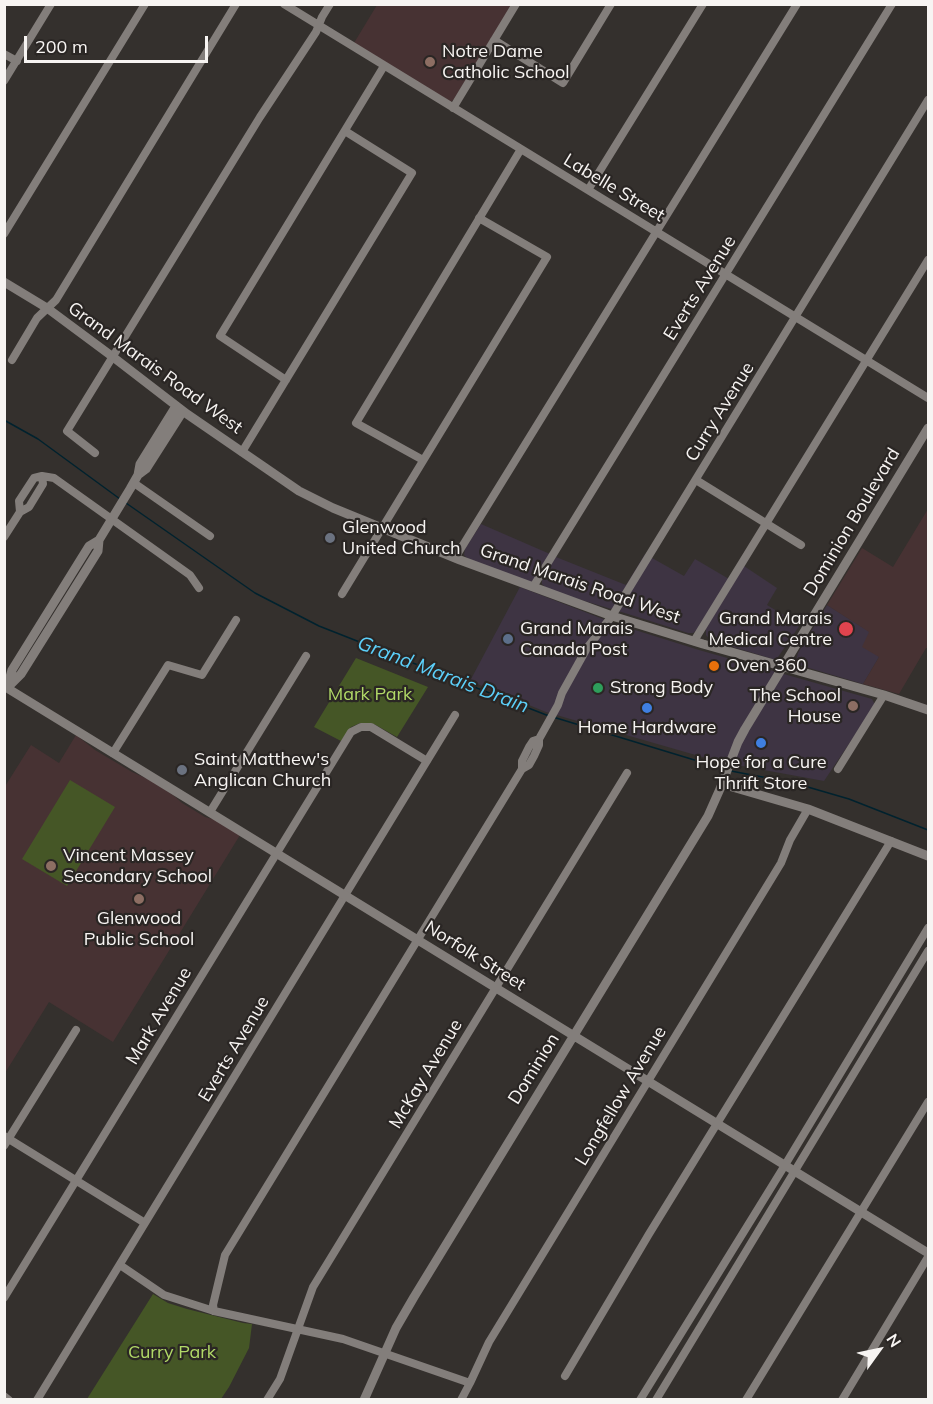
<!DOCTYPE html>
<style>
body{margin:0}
#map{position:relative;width:933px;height:1404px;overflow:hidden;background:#34302d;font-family:Mulish,sans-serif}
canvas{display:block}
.frame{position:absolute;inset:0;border:6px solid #f7f4f2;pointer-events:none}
.north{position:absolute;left:849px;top:1320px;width:60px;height:60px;-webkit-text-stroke:4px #2a2624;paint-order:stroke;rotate:57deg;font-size:16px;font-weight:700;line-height:24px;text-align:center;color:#f7f4f2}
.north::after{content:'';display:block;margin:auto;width:21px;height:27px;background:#f7f4f2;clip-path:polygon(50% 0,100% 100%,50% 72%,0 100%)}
.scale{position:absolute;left:24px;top:36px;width:184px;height:27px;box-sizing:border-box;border:3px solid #f7f4f2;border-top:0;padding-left:8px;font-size:18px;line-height:21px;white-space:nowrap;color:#f7f4f2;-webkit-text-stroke:4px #2a2624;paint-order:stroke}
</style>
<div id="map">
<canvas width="933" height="1404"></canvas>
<div class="frame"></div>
<div class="north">N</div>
<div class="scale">200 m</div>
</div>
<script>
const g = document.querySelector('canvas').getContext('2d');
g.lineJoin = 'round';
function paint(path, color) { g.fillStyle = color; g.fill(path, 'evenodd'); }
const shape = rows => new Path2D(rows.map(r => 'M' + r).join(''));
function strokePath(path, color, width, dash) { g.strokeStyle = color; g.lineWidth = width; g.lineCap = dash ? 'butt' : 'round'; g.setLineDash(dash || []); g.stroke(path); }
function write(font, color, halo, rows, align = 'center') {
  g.font = font + ' Mulish,sans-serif'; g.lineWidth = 4.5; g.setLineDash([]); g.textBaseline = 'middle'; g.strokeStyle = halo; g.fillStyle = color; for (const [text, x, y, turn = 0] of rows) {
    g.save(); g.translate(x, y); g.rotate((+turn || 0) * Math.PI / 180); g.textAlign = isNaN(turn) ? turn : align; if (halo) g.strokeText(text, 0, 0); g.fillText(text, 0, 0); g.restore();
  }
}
paint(shape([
 [481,524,550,554,533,584,468,559,464,555,465,549],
 [645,554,684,576,695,559,729,579,699,628,693,633,688,633,628,614,548,590,542,584,542,578,556,557,626,585],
 [744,566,777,588,767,605,800,625,776,660,710,640,706,635,706,628],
 [520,587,616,624,699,650,872,699,875,705,824,781,720,762,546,712,470,681],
 [827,605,870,632,879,657,863,684,799,665,796,661,798,653]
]), '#3e3443');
paint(shape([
 [377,5,512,5,454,99,451,102,447,101,354,43],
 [928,509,928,648,926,648,899,694,863,684,879,657,862,647,869,632,827,605,862,548,893,567],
 [76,735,95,750,132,772,150,780,173,795,182,803,205,817,216,820,240,835,113,1042,49,1002,5,1073,4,788,31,745,59,763]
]), '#473233');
paint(shape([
 [356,658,428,687,397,737,374,724,360,723,351,727,341,741,314,727],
 [70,780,115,807,67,886,22,859],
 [153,1294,168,1303,187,1309,243,1323,252,1324,249,1348,229,1387,221,1399,87,1399]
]), '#455626');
strokePath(shape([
 [4,420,38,439,120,499],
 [126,503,255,593,319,626,451,678,549,716],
 [553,717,724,769],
 [731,771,794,783,849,799,928,830]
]), '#00222e', 1.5);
strokePath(shape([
 [284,4,928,398],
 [494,40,563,83,611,4],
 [4,54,17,61],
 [4,81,51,4],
 [453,108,516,4],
 [588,190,703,4],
 [4,234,145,4],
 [12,360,37,318,56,300,236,4],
 [286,380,220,336,384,66],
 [242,452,412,173,345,131],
 [95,453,67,431,260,117,316,32,322,17,330,4],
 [423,460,356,423,521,149],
 [696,480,801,545],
 [134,483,210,536],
 [20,512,19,501,34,478,42,476,54,478,190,575,199,588],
 [4,537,20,512,29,507,43,484,42,476],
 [455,558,797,4],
 [533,587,892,4],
 [342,594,547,257,479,218],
 [694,641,928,260],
 [113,753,168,665,202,675,236,620],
 [522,769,522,761,529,747,533,741,539,739],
 [838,769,884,695],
 [210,812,306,656],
 [4,1136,145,1223],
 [4,1146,76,1030],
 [120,1265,164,1295,214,1311,343,1339,470,1383],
 [4,1298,351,732,361,727,371,727,427,761],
 [214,1311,213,1305,225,1255,522,769,529,765,534,756,539,745,539,739,558,705,562,693,587,648,612,616,928,100],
 [565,1376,649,1234,891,841],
 [4,1396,9,1400],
 [37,1400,455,715],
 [267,1400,280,1379,313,1287,627,773],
 [461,1400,470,1383,489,1342,781,863,790,840,808,809],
 [640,1400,785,1165,928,928],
 [656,1400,928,951],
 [746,1400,928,1102],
 [842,1400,928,1257]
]), '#837e7b', 8);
strokePath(shape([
 [4,282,47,308,113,357,187,414,299,491,333,508,460,560,612,616,703,644,884,695,928,710],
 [138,475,140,464,176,406],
 [7,688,928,1253],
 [7,688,21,674,98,551,99,540,130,489,138,475,146,469,183,411],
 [7,688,12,670,89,546,99,540],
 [722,784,808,809,928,856],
 [364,1400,396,1328,414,1297,708,816,720,789,738,742,745,729,928,428]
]), '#837e7b', 9);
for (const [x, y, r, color] of [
 [430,62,6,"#8d6e63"],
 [330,538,6,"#6b7280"],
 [846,629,8,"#e0444e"],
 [508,639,6,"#5c6f8a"],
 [714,666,6,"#e8710a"],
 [598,688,6,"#2e9e5b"],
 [853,706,6,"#8d6e63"],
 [647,708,6,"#3f7fe0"],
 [761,743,6,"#3f7fe0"],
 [182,770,6,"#6b7280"],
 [51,866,6,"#8d6e63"],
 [139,899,6,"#8d6e63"]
]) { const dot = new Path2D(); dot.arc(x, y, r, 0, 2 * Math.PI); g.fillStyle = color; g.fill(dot); strokePath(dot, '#2a2624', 2); }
write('18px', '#f7f4f2', '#2a2624', [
 ["Notre Dame",442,52],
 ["Catholic School",442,73],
 ["Glenwood",342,528],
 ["United Church",342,549],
 ["Grand Marais",832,619,"right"],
 ["Medical Centre",832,640,"right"],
 ["Grand Marais",520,629],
 ["Canada Post",520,650],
 ["Oven 360",726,666],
 ["Strong Body",610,688],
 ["The School",841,696,"right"],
 ["House",841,717,"right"],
 ["Home Hardware",647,728,"center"],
 ["Saint Matthew's",194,760],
 ["Anglican Church",194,781],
 ["Hope for a Cure",761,763,"center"],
 ["Thrift Store",761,784,"center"],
 ["Vincent Massey",63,856],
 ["Secondary School",63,877],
 ["Glenwood",139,919,"center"],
 ["Public School",139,940,"center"]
], 'left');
write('18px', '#f7f4f2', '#2a2624', [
 ["Labelle Street",614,188,31],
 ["Everts Avenue",700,288,-58],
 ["Grand Marais Road West",155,368,36],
 ["Curry Avenue",720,412,-58],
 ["Dominion Boulevard",852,522,-59],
 ["Grand Marais Road West",580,584,19],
 ["Norfolk Street",475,956,32],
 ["Mark Avenue",159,1016,-59],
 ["Everts Avenue",234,1049,-59],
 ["Dominion",534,1069,-58],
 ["McKay Avenue",426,1074,-59],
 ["Longfellow Avenue",621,1096,-59]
]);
write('18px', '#b1d967', '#2a2624', [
 ["Mark Park",370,695],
 ["Curry Park",172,1353]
]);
write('italic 20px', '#5cd0fa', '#2a2624', [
 ["Grand Marais Drain",443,675,21]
]);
</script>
